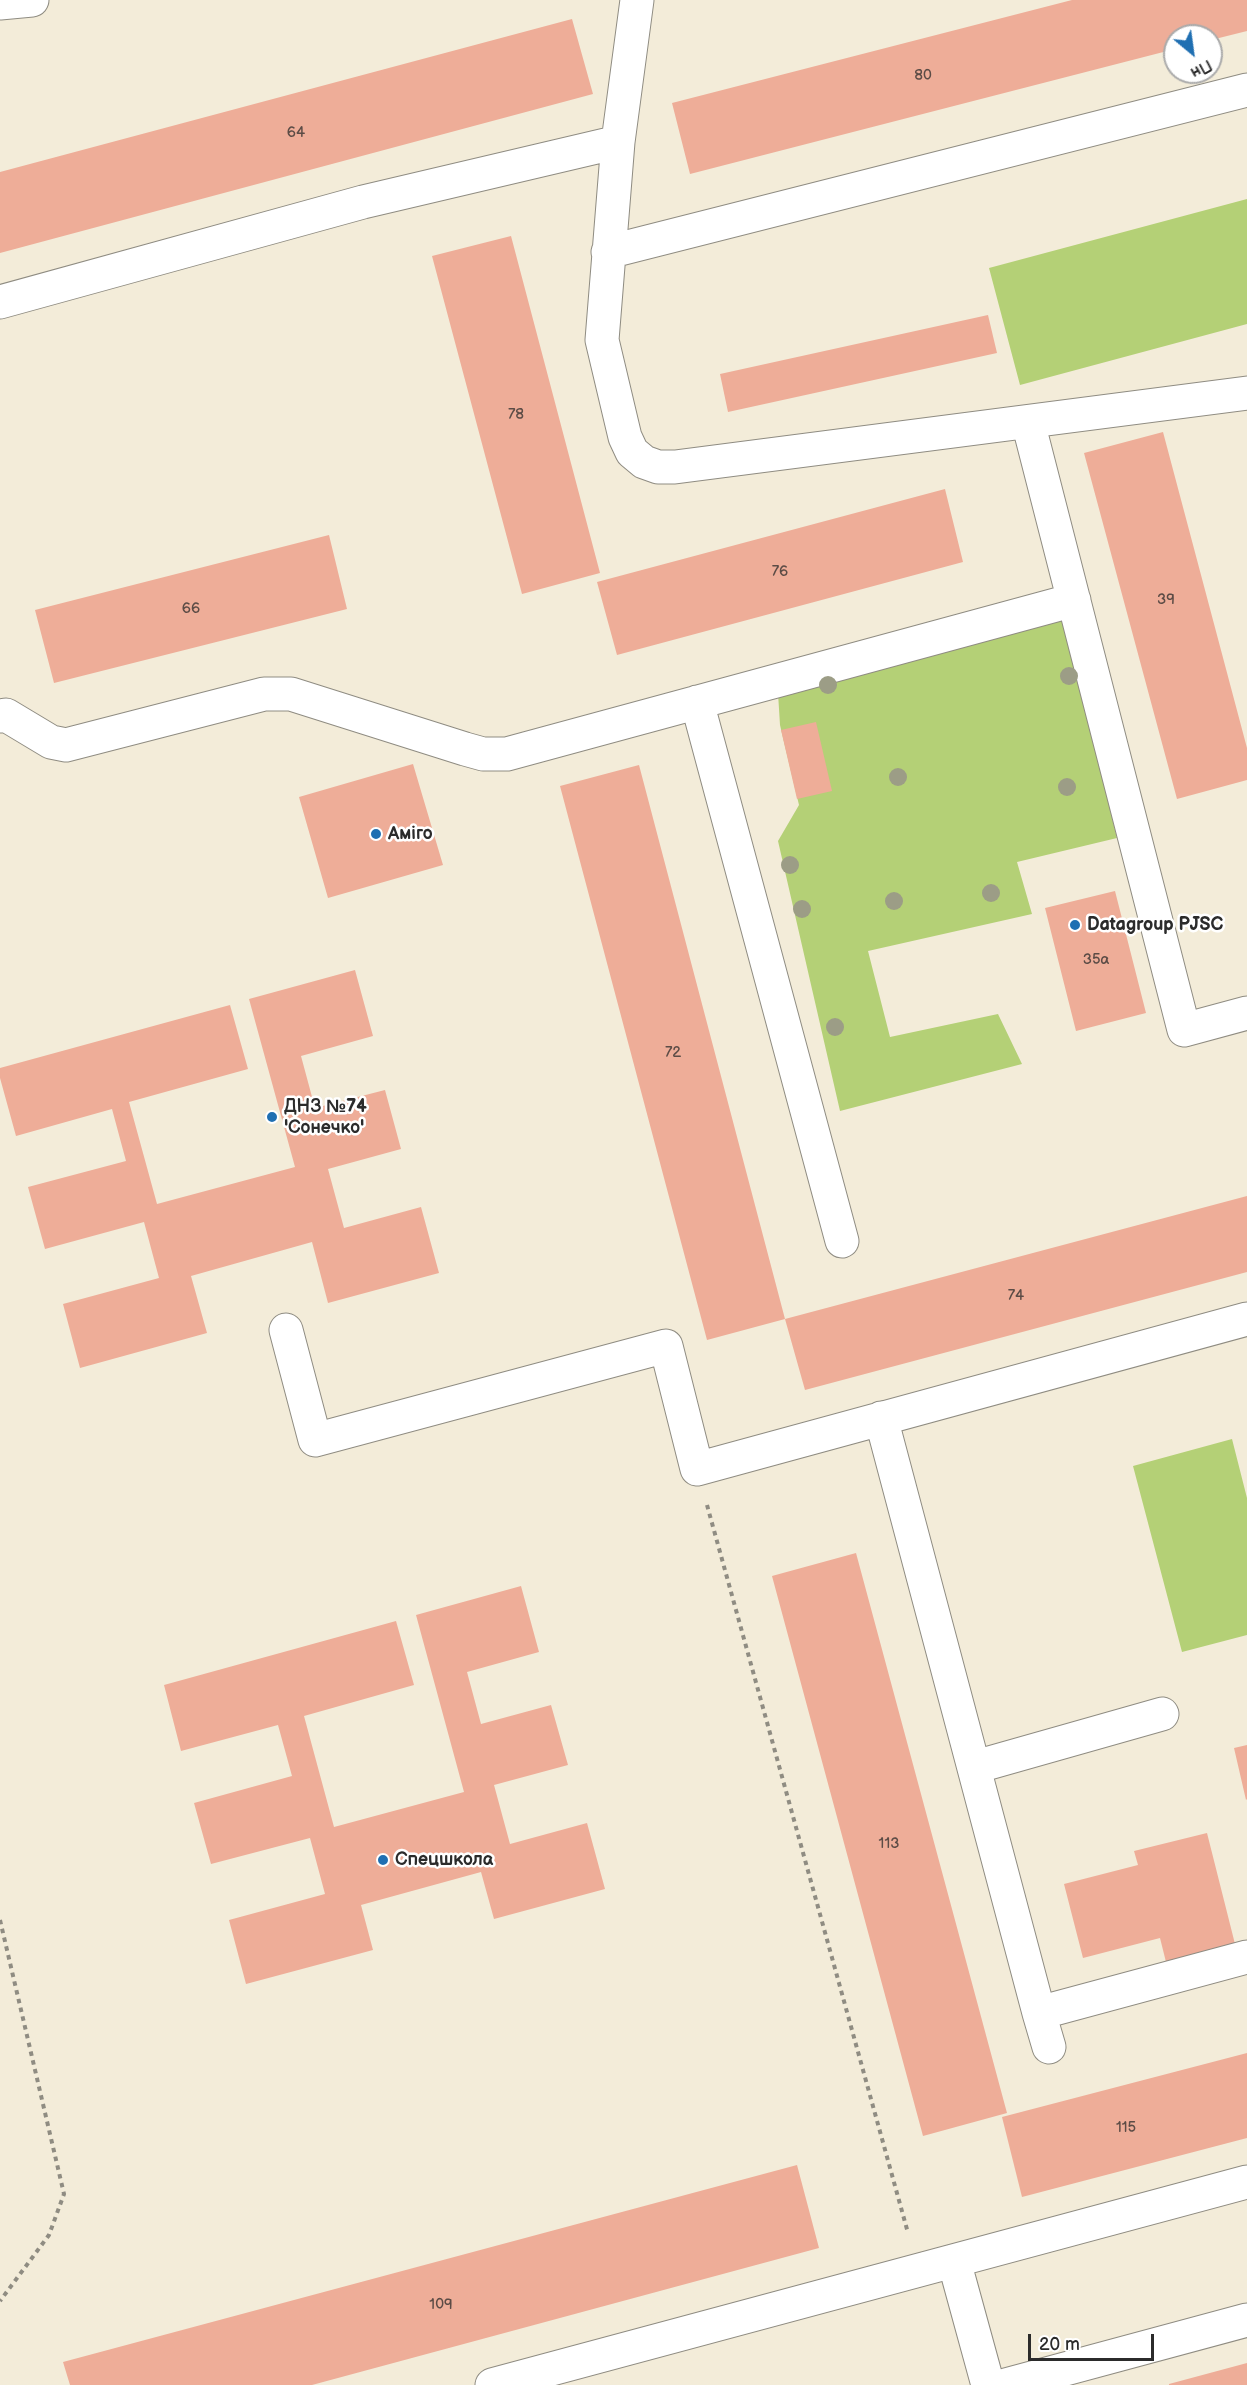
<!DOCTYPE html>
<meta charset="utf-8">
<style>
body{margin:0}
#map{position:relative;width:1247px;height:2385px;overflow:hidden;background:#f3ecd9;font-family:"Balsamiq Sans",sans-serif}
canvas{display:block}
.north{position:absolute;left:1163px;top:24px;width:60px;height:60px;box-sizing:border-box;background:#fff;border:2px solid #aaa;border-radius:50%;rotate:151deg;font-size:16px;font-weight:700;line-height:24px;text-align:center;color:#2b2b2b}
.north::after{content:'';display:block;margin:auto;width:21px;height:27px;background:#1f6fb2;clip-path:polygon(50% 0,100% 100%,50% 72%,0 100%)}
.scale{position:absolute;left:1028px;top:2334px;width:126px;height:27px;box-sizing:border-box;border:3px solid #2b2b2b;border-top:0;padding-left:8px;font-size:18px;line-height:21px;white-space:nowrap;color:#2b2b2b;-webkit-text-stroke:4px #fff;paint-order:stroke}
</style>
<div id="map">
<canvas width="1247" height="2385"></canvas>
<div class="north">Пн</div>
<div class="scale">20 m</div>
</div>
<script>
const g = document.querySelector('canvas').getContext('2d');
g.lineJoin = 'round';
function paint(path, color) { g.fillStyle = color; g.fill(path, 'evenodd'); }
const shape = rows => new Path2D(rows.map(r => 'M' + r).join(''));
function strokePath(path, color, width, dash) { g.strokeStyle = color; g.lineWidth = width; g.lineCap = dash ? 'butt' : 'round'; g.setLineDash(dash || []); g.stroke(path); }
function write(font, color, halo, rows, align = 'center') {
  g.font = font + ' "Balsamiq Sans",sans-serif'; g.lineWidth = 5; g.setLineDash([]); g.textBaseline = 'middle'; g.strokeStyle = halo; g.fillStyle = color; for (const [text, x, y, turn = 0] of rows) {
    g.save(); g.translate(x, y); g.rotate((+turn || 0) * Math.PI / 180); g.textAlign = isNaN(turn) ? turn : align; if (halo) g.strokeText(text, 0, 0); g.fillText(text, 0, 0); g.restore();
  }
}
paint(shape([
 [1247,199,1247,324,1020,385,989,268],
 [1064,620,1117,838,1017,862,1032,914,868,951,890,1037,998,1014,1022,1064,840,1111,778,841,799,805,780,725,778,693],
 [1232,1439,1247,1498,1247,1635,1182,1652,1133,1466]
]), '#b4d076');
paint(shape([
 [1072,0,1247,0,1247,31,1211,40,1211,36,1175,36,1175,49,690,174,672,103],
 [572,19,593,94,0,253,0,172],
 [511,236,600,573,522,594,432,256],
 [988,315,997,353,728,412,720,374],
 [1163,432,1247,748,1247,780,1177,799,1084,453],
 [945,489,963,562,617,655,597,582],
 [329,535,347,609,54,683,35,610],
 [816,722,832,791,797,799,781,730],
 [413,764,443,865,328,898,299,797],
 [639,765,785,1319,707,1340,560,786],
 [1115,891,1146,1013,1076,1031,1045,908],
 [355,970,373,1036,301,1056,315,1108,385,1090,401,1149,328,1169,344,1228,421,1207,439,1273,328,1303,312,1242,191,1276,207,1333,80,1368,63,1304,159,1278,144,1222,45,1249,28,1187,126,1161,112,1109,16,1136,0,1078,0,1068,230,1005,248,1069,129,1102,157,1204,295,1167,249,999],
 [1247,1196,1247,1272,805,1390,785,1319],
 [856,1553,1007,2113,923,2136,772,1576],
 [521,1586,539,1652,467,1672,481,1724,551,1705,568,1765,494,1785,510,1844,587,1823,605,1889,494,1919,481,1872,361,1905,373,1950,246,1984,229,1920,325,1894,310,1838,211,1864,194,1803,292,1776,278,1725,181,1751,164,1685,396,1621,414,1685,304,1716,334,1827,464,1792,416,1615],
 [1247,1745,1247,1799,1246,1800,1234,1748],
 [1207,1833,1235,1944,1166,1962,1160,1938,1083,1958,1064,1884,1138,1865,1134,1851],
 [1247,2053,1247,2138,1022,2197,1002,2117],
 [797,2165,819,2248,312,2385,70,2385,63,2362],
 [1247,2363,1247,2385,1169,2385,1169,2384]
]), '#eead98');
const minor = shape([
 [0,3,32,0],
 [618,142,602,340,625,437,632,452,644,462,658,467,675,467,1247,393],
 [608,252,1247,90],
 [0,302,363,202,618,142,637,0],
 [1028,422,1184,1030,1247,1013],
 [697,702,842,1241],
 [0,716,6,715,51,742,66,745,264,694,291,694,465,749,483,754,507,754,1074,600],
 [286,1330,315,1440,666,1346,697,1469,1247,1319],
 [881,1418,1039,2013,1247,1957],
 [975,1767,1162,1714],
 [1039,2013,1049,2047],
 [954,2261,988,2385],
 [492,2385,1247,2182],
 [1006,2385,1247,2320]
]);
strokePath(minor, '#8f8c82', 35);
strokePath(shape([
 [707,1505,908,2233],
 [0,1920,64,2194,49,2235,0,2301]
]), '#8f8c82', 4, [4.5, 4.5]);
strokePath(minor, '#fff', 33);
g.fillStyle = '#9c9d86';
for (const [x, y] of [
 [1069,676],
 [828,685],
 [898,777],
 [1067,787],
 [790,865],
 [991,893],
 [894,901],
 [802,909],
 [835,1027]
]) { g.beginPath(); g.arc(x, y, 9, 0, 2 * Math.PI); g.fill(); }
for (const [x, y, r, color] of [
 [376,834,6,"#1f6fb2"],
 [1075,925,6,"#1f6fb2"],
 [272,1117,6,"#1f6fb2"],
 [383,1860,6,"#1f6fb2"]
]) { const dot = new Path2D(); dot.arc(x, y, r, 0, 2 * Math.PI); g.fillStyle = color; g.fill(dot); strokePath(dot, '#fff', 2); }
write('15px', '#5c4c46', null, [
 ["80",923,76],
 ["64",296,133],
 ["78",516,415],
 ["76",780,572],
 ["39",1166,600],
 ["66",191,609],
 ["35а",1096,960],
 ["72",673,1053],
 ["74",1016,1296],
 ["113",889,1844],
 ["115",1126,2128],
 ["109",441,2305]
]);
write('bold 18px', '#2b2b2b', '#fff', [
 ["Аміго",388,834],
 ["Datagroup PJSC",1087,925],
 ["ДНЗ №74",284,1107],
 ["'Сонечко'",284,1128],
 ["Спецшкола",395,1860]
], 'left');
</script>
